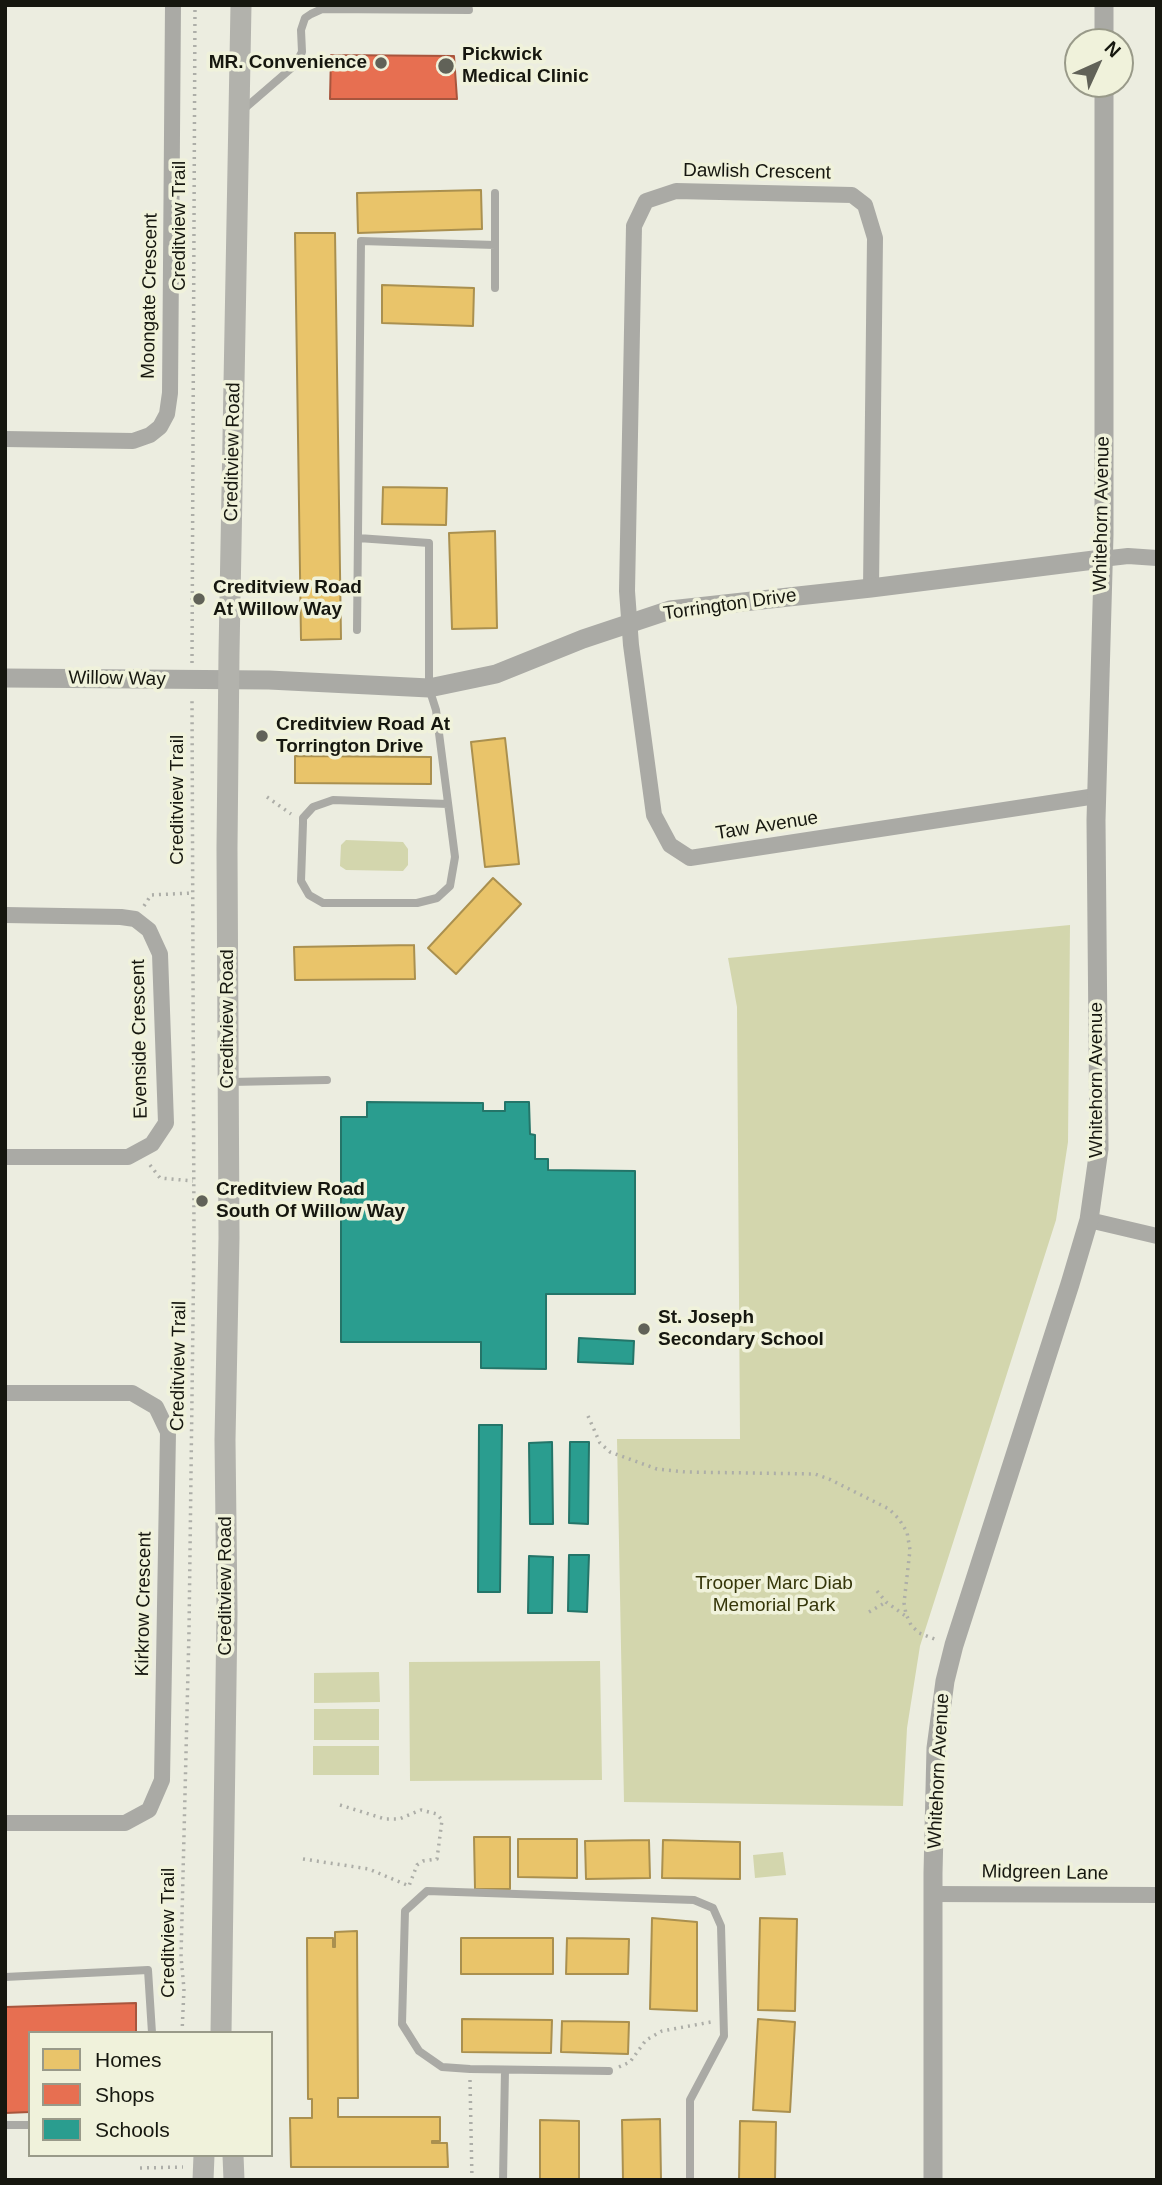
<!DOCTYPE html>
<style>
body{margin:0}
#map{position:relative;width:1162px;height:2185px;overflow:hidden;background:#ecede0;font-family:Arial,sans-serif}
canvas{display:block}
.frame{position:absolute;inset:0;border:7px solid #16170f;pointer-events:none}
.legend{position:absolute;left:28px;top:2031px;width:245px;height:126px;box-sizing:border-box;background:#f0f2db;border:2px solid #999a89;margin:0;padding:9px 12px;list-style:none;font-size:21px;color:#16170f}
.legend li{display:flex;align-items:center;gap:14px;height:35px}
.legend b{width:35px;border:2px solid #999a89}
.north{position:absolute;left:1064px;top:28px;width:70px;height:70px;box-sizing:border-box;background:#f0f2db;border:2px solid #999a89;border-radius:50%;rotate:45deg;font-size:19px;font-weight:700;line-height:28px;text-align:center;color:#16170f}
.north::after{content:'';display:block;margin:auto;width:24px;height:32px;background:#616258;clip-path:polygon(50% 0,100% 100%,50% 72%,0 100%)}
</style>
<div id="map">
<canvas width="1162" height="2185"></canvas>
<div class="frame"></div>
<ul class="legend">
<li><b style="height:19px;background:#e9c46a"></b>Homes</li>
<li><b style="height:19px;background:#e76f51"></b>Shops</li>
<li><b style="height:19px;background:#2a9d8f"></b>Schools</li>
</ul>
<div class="north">N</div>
</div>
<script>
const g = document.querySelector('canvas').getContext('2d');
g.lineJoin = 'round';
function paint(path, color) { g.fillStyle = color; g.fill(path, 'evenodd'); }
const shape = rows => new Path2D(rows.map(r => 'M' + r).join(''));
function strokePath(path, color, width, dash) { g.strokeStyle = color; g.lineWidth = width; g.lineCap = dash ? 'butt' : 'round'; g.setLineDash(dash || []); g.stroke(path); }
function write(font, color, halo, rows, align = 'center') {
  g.font = font + ' Arial,sans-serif'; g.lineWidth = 7; g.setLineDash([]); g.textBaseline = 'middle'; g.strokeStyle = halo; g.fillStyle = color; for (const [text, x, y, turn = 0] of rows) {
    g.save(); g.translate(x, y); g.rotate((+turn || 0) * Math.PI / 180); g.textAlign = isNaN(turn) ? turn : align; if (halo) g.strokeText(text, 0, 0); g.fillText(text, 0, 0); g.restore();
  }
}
paint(shape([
 [346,840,403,842,408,849,408,865,403,871,346,870,340,866,341,845],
 [1070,925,1068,1142,1056,1220,920,1646,907,1728,903,1806,624,1802,617,1439,740,1439,737,1007,728,958],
 [600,1661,602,1780,410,1781,409,1662],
 [379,1672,380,1702,314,1703,314,1673],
 [314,1709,379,1709,379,1740,314,1740],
 [313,1746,379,1746,379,1775,313,1775],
 [783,1852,786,1875,755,1878,753,1855]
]), '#d3d6ad');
const homes = shape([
 [481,190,482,229,358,233,357,193,481,190],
 [295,233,335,233,341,639,301,640,295,233],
 [382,285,474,288,473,326,382,323,382,285],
 [383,487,447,488,446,525,382,524,383,487],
 [495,531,497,628,452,629,449,533,495,531],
 [505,738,519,864,485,867,471,742,505,738],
 [295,756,431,757,431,784,295,783,295,756],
 [493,878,521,904,456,974,428,948,493,878],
 [414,945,415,979,295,980,294,947,414,945],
 [474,1837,510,1837,510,1889,475,1889,474,1837],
 [518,1839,577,1839,577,1878,518,1877,518,1839],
 [649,1840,650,1878,586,1879,585,1841,649,1840],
 [663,1840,740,1842,740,1879,662,1878,663,1840],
 [652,1918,697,1922,697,2011,650,2009,652,1918],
 [760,1918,797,1919,795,2011,758,2010,760,1918],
 [357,1931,358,2098,338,2098,338,2117,440,2117,440,2141,432,2141,432,2143,447,2143,448,2167,291,2167,290,2118,312,2118,312,2099,308,2099,307,1938,333,1938,333,1947,335,1947,335,1932,357,1931],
 [461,1938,553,1938,553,1974,461,1974,461,1938],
 [567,1938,629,1939,628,1974,566,1974,567,1938],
 [462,2019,552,2020,551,2053,462,2052,462,2019],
 [758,2019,795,2022,790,2112,753,2110,758,2019],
 [562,2021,629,2022,628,2054,561,2052,562,2021],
 [660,2119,661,2180,623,2180,622,2120,660,2119],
 [540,2120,579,2121,579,2180,540,2180,540,2120],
 [740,2121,776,2122,775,2180,739,2180,740,2121]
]);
paint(homes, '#e9c46a');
strokePath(homes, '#aa904f', 2);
const shops = shape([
 [331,55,454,56,457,99,330,99,331,55],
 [136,2003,136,2033,30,2033,30,2112,5,2113,5,2007,136,2003]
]);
paint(shops, '#e76f51');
strokePath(shops, '#a8553d', 2);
const schools = shape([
 [367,1102,483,1103,483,1111,505,1111,505,1102,529,1102,530,1134,535,1135,535,1159,548,1159,548,1170,635,1171,635,1294,546,1294,546,1369,481,1368,481,1342,341,1342,341,1117,367,1117,367,1102],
 [579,1338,634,1341,633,1364,578,1362,579,1338],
 [479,1425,502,1425,500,1592,478,1592,479,1425],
 [552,1442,553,1524,530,1524,529,1443,552,1442],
 [570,1442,589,1442,588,1524,569,1523,570,1442],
 [569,1555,589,1555,587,1612,568,1611,569,1555],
 [529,1556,553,1557,552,1613,528,1613,529,1556]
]);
paint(schools, '#2a9d8f');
strokePath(schools, '#247569', 2);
strokePath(shape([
 [192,663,195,5],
 [267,797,291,814],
 [144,906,151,895,192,893],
 [150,1165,160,1178,193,1181],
 [588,1416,600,1443,610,1452,657,1469,686,1472,815,1474,829,1479,889,1509,899,1519,907,1532,910,1550,904,1603,906,1614,911,1625,919,1633,937,1640],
 [877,1591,886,1602,907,1617],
 [869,1612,886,1602],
 [340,1805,385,1819,399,1819,421,1810,437,1814,442,1820,437,1859,423,1861,417,1865,409,1886],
 [303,1859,369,1869,409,1886],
 [182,2033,184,1989,181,1957,189,1631,194,1240,192,698],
 [619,2067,630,2062,646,2040,662,2031,711,2022],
 [470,2080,472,2180],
 [140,2168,183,2167],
 [129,2179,129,2180]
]), '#adaea8', 3.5, [2, 5]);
strokePath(shape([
 [244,109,295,65,302,52,301,30,305,18,311,14,322,9,469,10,468,5],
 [495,288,495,193],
 [358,538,429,543,429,688,436,710,455,857,450,886,437,898,417,903,323,903,309,895,301,881,303,823,303,818,313,807,333,800,448,804],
 [357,630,361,241,495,245],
 [231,1082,327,1080],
 [5,1977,148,1970,152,2033],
 [609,2071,470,2069,442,2067,419,2051,402,2024,405,1911,427,1891,694,1900,713,1908,721,1926,724,2036,690,2100,690,2180],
 [5,2125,30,2125],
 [503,2180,505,2070]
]), '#aaaaa5', 8);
strokePath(shape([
 [5,439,133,441,150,435,160,427,167,414,170,393,173,5],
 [1102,559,1128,556,1157,558],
 [871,588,875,238,865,205,852,195,676,191,646,201,634,226,627,591,631,645,654,815,670,845,690,858,1096,796],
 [5,915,121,917,135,919,149,930,160,954,166,1123,152,1144,128,1157,5,1157],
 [1089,1220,1157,1236],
 [5,1393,132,1393,156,1407,168,1432,162,1780,149,1810,125,1823,5,1823],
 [933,1894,1157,1895]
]), '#aaaaa5', 16);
strokePath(shape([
 [1104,42,1104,5],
 [5,678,269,680,429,688,496,674,583,639,670,610,871,588,1102,559],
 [933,2180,933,1873,936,1748,945,1681,954,1645,1070,1284,1089,1220,1099,1149,1096,820,1104,535,1104,84]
]), '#aaaaa5', 19);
strokePath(shape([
 [221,2033,227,1612,225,1440,229,1238,227,848,229,653,241,5],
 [233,2155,234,2180],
 [203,2180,204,2155]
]), '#b2b2ac', 21);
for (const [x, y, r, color] of [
 [381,63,7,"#616258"],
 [446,66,9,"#616258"],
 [199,599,7,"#616258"],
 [262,736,7,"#616258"],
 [202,1201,7,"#616258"],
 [644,1329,7,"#616258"]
]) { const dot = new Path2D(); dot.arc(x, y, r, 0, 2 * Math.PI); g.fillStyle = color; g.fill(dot); strokePath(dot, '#f0f2db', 2.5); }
write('bold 19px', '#16170f', '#f0f2db', [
 ["Pickwick",462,55],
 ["Medical Clinic",462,77],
 ["MR. Convenience",367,63,"right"],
 ["Creditview Road",213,588],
 ["At Willow Way",213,610],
 ["Creditview Road At",276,725],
 ["Torrington Drive",276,747],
 ["Creditview Road",216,1190],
 ["South Of Willow Way",216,1212],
 ["St. Joseph",658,1318],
 ["Secondary School",658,1340]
], 'left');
write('19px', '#16170f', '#f0f2db', [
 ["Dawlish Crescent",757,172,1],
 ["Creditview Trail",180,226,-90],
 ["Moongate Crescent",150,296,-89],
 ["Creditview Road",233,452,-89],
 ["Whitehorn Avenue",1102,514,-89],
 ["Torrington Drive",730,605,-8],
 ["Willow Way",117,679,1],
 ["Creditview Trail",178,800,-90],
 ["Taw Avenue",767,826,-9],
 ["Creditview Road",228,1019,-90],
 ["Evenside Crescent",140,1039,-91],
 ["Whitehorn Avenue",1097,1080,-90],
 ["Creditview Trail",179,1366,-89],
 ["Creditview Road",226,1586,-90],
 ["Kirkrow Crescent",144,1604,-89],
 ["Whitehorn Avenue",939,1771,-87],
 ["Midgreen Lane",1045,1873,1],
 ["Creditview Trail",169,1933,-90]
]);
write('19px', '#35360a', '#f0f2db', [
 ["Trooper Marc Diab",774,1584],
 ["Memorial Park",774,1606]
]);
</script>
